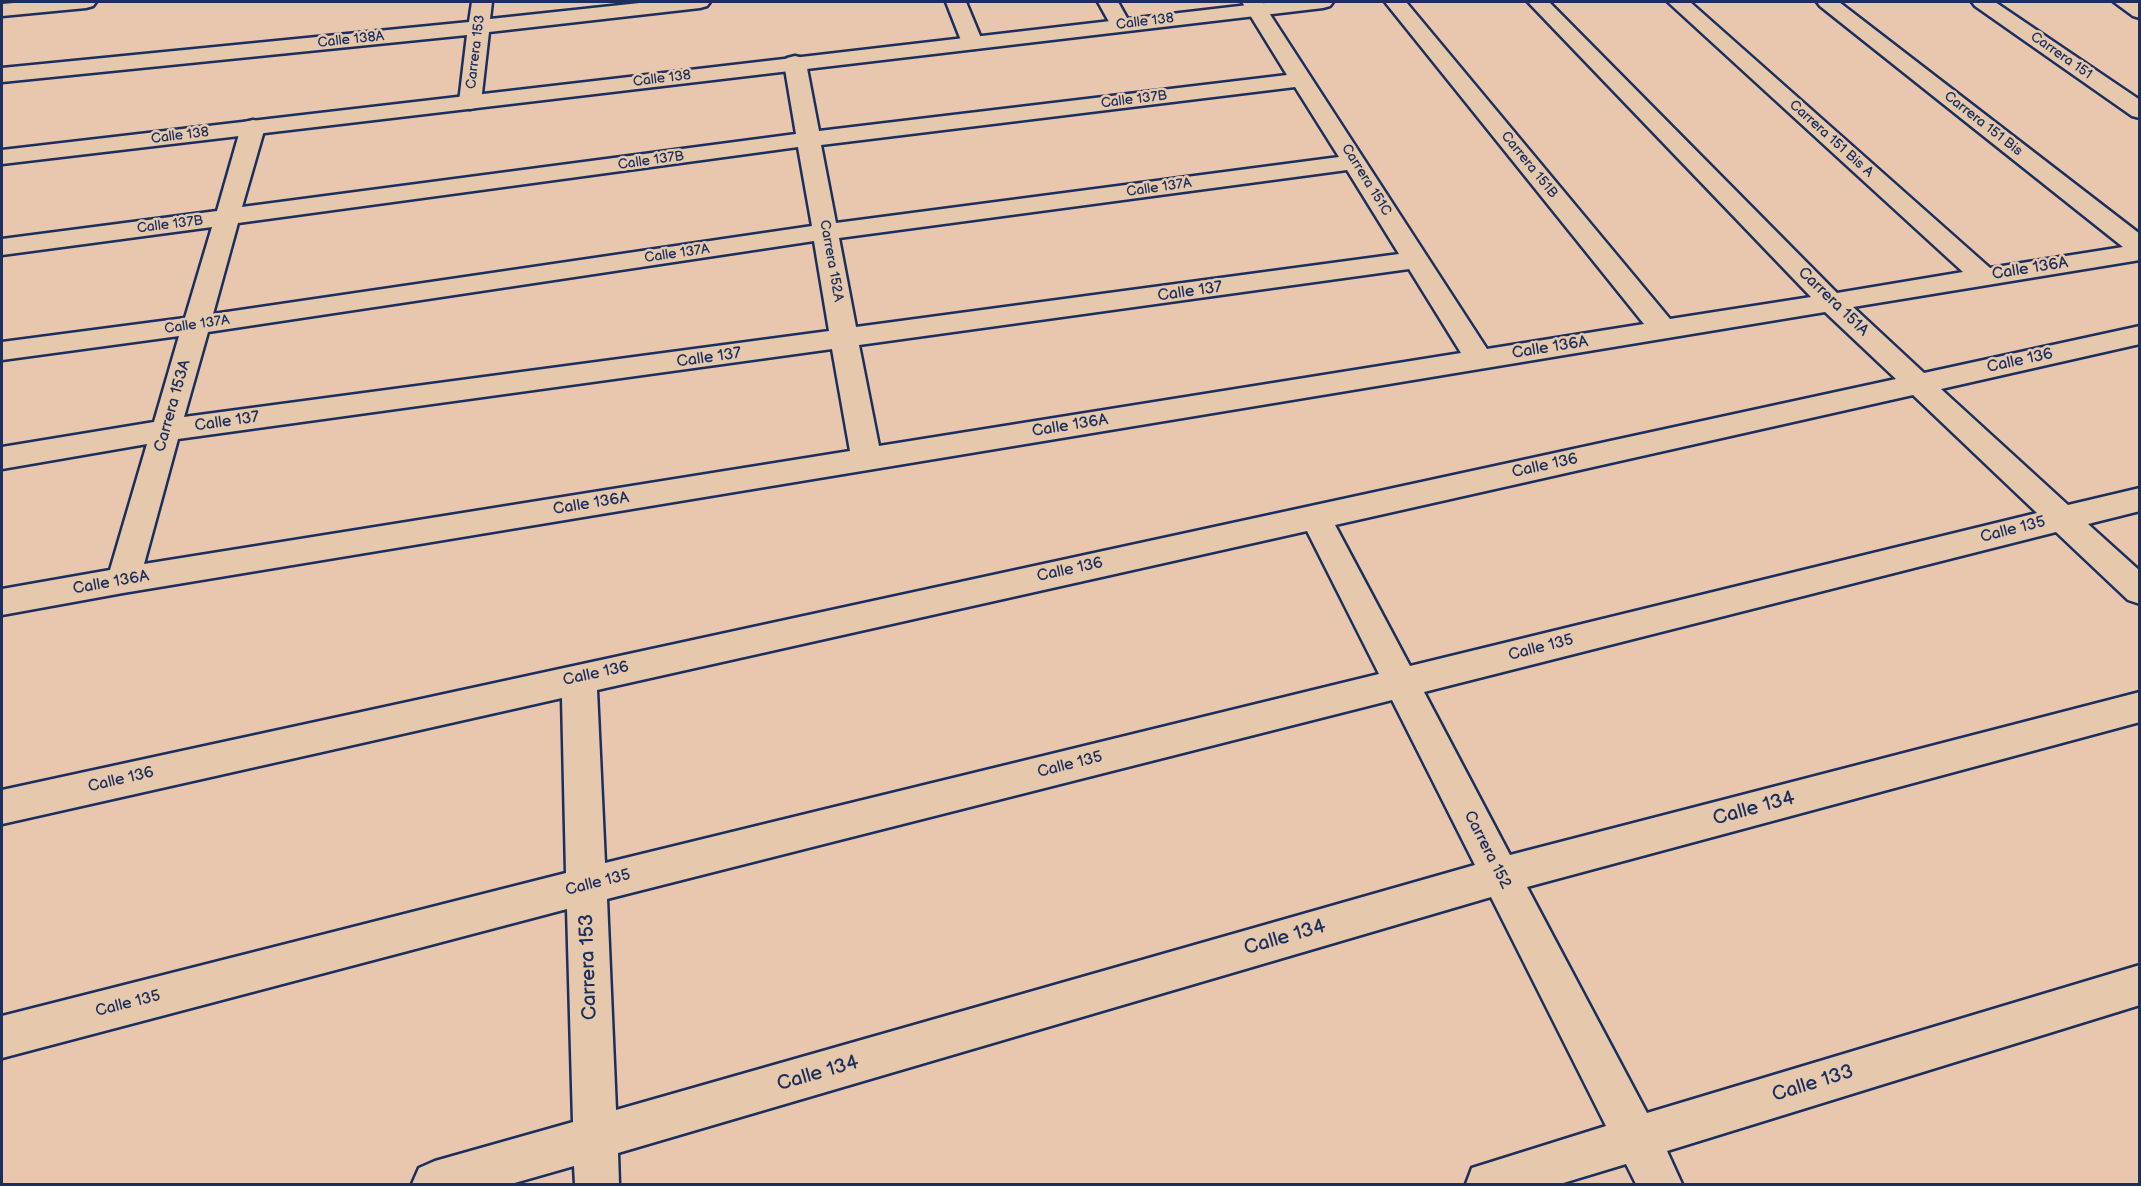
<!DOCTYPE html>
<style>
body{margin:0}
#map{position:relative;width:2141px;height:1186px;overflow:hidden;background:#e9c6ae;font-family:"Balsamiq Sans",sans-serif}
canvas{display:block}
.frame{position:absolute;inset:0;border:3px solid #1b2f5e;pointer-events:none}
</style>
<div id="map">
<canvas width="2141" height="1186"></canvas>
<div class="frame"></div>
</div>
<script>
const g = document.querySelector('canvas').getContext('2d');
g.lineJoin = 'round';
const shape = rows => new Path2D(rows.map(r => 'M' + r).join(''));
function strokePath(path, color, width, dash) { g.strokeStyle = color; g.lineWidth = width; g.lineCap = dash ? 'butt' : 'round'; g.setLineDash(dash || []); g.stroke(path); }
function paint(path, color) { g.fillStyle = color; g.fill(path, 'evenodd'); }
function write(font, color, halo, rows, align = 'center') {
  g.font = font + ' "Balsamiq Sans",sans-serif'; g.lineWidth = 5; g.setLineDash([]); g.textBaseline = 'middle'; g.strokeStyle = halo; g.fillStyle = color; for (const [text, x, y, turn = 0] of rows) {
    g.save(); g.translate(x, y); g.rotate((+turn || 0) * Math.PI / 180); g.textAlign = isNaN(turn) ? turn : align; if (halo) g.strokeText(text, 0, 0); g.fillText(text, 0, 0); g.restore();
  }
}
const minor = shape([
 [26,2,96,2,93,6,86,8,2,16,2,4,26,2],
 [472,2,492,2,490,19,649,2,710,2,707,6,700,8,489,32,481,102,478,107,470,109,462,107,459,102,467,35,2,82,2,68,469,22,472,2],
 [946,2,966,2,983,43,980,48,972,49,964,48,946,2],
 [1098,2,1118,2,1131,25,1127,29,1120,31,1113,29,1098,2],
 [1242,2,1262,2,1487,349,1644,324,1385,2,1406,2,1670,319,1811,297,1528,2,1549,2,1837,293,1963,272,1668,2,1690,2,1990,268,2123,247,1820,6,1817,2,1839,2,2140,234,2140,260,1853,307,1924,373,2140,326,2140,344,1941,389,2068,505,2140,488,2140,511,2088,524,2140,571,2140,604,2128,600,2056,532,1424,692,1510,855,2140,692,2140,722,1527,887,1647,1113,2140,965,2140,1005,1667,1151,1682,1184,1636,1184,1626,1164,1560,1184,1466,1184,1472,1168,1606,1126,1491,897,618,1153,619,1184,575,1184,574,1166,511,1184,412,1184,419,1168,435,1161,573,1122,567,909,2,1058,2,1016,566,873,562,698,2,824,2,790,1896,379,1825,312,123,593,2,615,2,589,110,570,147,444,2,469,2,447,154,422,179,336,2,360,2,342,185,318,212,227,2,255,2,239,217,211,241,127,245,122,253,120,261,122,265,127,242,207,796,134,784,63,787,58,795,56,803,58,806,63,819,131,1287,75,1242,2],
 [1295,87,1339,157,836,223,821,145,1295,87],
 [798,147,812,226,213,314,238,223,798,147],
 [1347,170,1399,254,856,327,839,238,1347,170],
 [814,241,829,331,184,417,208,332,814,241],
 [1409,269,1461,353,879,446,859,345,1409,269],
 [832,349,850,451,144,564,178,439,832,349],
 [1913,395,2037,513,1410,666,1335,525,1913,395],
 [1307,531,1379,674,605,863,597,690,1307,531],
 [1392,700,1475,865,616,1110,607,899,1392,700],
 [1972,2,1995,2,2140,100,2140,118,2132,116,1975,6,1972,2],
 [2114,2,2140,3,2140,18,2133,16,2114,2]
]);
const major = shape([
 [1274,2,1333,2,1330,6,1323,8,2,164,2,150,1274,2]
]);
strokePath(minor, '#1b2f5e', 5);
strokePath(major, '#1b2f5e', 5);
paint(minor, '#e6c9ad');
paint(major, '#e6c9ad');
write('14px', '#1b2f5e', '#e6c9ad', [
 ["Calle 138",1145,22,-7],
 ["Calle 138A",351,40,-6],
 ["Carrera 153",476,52,-83],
 ["Carrera 151",2061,56,35],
 ["Calle 138",662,79,-7],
 ["Calle 137B",1134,100,-7],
 ["Carrera 151 Bis",1983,124,38],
 ["Calle 138",180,136,-7],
 ["Carrera 151 Bis A",1831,139,42],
 ["Calle 137B",651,161,-8],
 ["Carrera 151B",1529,165,51],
 ["Carrera 151C",1366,180,58],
 ["Calle 137A",1159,188,-8],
 ["Calle 137B",170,225,-7],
 ["Calle 137A",677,254,-8],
 ["Carrera 152A",831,261,80],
 ["Calle 137A",197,325,-8]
]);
write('16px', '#1b2f5e', '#e6c9ad', [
 ["Calle 136A",2030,269,-9],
 ["Calle 137",1190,292,-8],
 ["Carrera 151A",1833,302,44],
 ["Calle 136A",1550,348,-9],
 ["Calle 137",709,358,-8],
 ["Calle 136",2020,361,-12],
 ["Carrera 153A",173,406,-74],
 ["Calle 137",227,422,-8],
 ["Calle 136A",1070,426,-9],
 ["Calle 136",1545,466,-12],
 ["Calle 136A",591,504,-9],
 ["Calle 135",2013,530,-14],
 ["Calle 136",1070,570,-12],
 ["Calle 136A",111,583,-10],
 ["Calle 135",1541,648,-14],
 ["Calle 136",596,674,-12],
 ["Calle 135",1070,765,-14],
 ["Calle 136",121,780,-13],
 ["Carrera 152",1487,850,63],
 ["Calle 135",598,883,-14],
 ["Calle 135",128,1004,-14]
]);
write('20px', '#1b2f5e', '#e6c9ad', [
 ["Calle 134",1754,809,-15],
 ["Calle 134",1285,938,-16],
 ["Carrera 153",589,967,-92],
 ["Calle 134",818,1074,-16],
 ["Calle 133",1813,1084,-17]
]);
</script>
